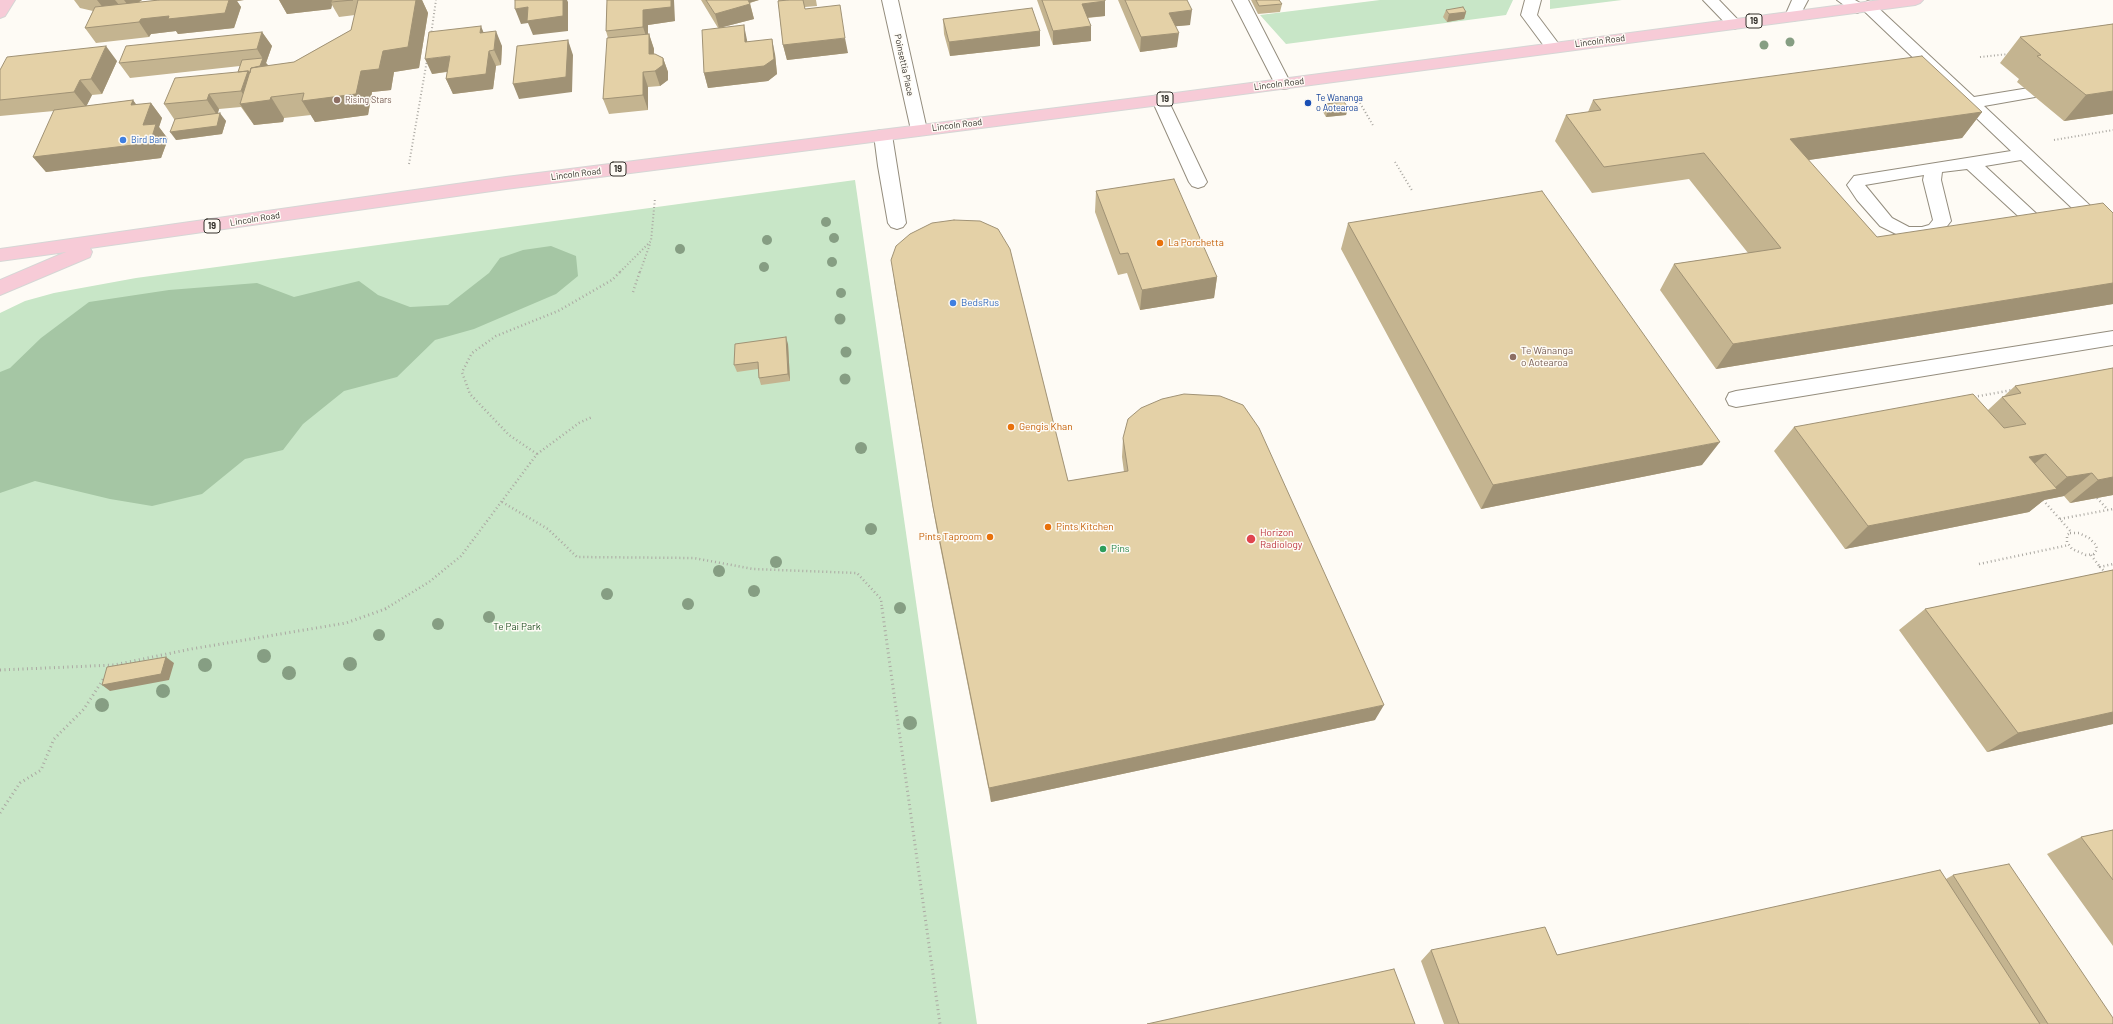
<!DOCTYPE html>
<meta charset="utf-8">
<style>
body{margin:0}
canvas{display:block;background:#fefbf5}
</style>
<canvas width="2113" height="1024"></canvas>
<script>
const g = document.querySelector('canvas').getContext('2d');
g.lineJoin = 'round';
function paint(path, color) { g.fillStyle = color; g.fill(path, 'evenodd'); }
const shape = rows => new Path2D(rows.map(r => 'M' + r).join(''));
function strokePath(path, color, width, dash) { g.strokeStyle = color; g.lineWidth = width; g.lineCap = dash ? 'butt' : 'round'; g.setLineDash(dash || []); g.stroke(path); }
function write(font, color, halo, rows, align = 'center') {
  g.font = font + ' Barlow,sans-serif'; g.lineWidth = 3; g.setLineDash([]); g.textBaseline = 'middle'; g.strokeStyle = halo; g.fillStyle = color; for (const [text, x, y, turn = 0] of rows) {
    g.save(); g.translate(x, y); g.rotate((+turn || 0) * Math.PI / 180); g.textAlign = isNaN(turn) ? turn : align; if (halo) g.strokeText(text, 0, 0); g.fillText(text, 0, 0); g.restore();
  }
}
paint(shape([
 [1380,0,1513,0,1506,15,1286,44,1260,15],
 [1550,0,1622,0,1550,9],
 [855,180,977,1024,0,1024,0,313,25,301,54,293,136,278]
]), '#c8e6c7');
paint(shape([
 [551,246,576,256,578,276,556,294,474,329,435,340,397,377,344,391,303,424,283,450,245,459,202,494,152,506,110,499,35,481,0,493,0,372,10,368,41,338,89,302,169,290,257,283,294,297,359,281,378,295,410,307,448,305,489,273,500,258,523,250]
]), '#a5c6a4');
const minor = shape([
 [882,0,898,0,927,130,925,134,919,135,913,134,911,130,882,0],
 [1232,0,1248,0,1291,84,1289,88,1283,89,1277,88,1275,84,1232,0],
 [1525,0,1541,0,1537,15,1561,47,1559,50,1547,50,1521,15,1525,0],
 [1703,0,1719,0,1742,24,1739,27,1734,29,1729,27,1703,0],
 [1792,0,1808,0,1798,19,1793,21,1788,19,1785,16,1792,0],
 [1837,0,1855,0,1862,4,1868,1,1873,3,1974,97,2029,88,2035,89,2037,93,2035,97,1984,106,2113,227,2113,243,2107,241,2021,160,1985,166,2054,230,2057,234,2054,238,2048,240,2042,238,1967,169,1942,172,1941,180,1951,221,1941,234,1922,239,1906,239,1880,226,1857,200,1847,185,1854,176,2011,151,1863,10,1857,13,1852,11,1837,0],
 [1924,175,1923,180,1933,220,1929,225,1922,227,1909,227,1892,218,1865,185,1924,175],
 [1160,95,1166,96,1168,100,1207,182,1204,186,1198,188,1192,186,1189,182,1152,100,1154,96,1160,95],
 [883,130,889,131,892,135,906,223,903,227,897,229,891,227,888,223,878,166,874,135,877,131,883,130],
 [2113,331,2113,345,1736,407,1729,405,1726,399,1729,393,1736,391,2113,331]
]);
const major = shape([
 [0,0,15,0,5,16,0,18,0,0],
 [1880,0,1923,0,1920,3,1915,5,1160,105,506,189,90,248,92,252,90,257,0,295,0,280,66,252,0,261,0,249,506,177,1160,95,1880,0]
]);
strokePath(minor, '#948d7e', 2);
strokePath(major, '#d6d6d5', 2);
strokePath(shape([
 [431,35,436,0],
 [1980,57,2009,54],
 [1360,103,1374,127],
 [2054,140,2113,130],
 [1395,162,1413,192],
 [409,164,427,60],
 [620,272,651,241,655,198],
 [640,272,650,244]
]), '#aba8a2', 2, [1, 2.5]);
strokePath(shape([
 [633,292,640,271],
 [1974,397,2012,390],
 [537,454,579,423,592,417],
 [2097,498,2108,510],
 [2043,500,2072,533],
 [502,502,548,529,577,557,694,558,753,569,857,573,881,599,882,609],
 [2060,519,2113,509],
 [2070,533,2079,533,2089,538,2096,545,2097,549,2094,554,2086,555,2072,549,2067,542,2067,535,2070,533],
 [2091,555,2100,567],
 [1979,564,2069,545],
 [2106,573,2100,567,2113,564],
 [385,609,429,582,461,556,537,454,509,435,470,394,462,372,472,353,496,336,558,311,612,280,621,271]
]), '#aba8a2', 2.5, [1, 3]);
strokePath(shape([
 [882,608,940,1024],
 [0,670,114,665,191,649,346,623,388,608],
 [0,813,20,783,41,770,54,739,84,709,104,678]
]), '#aba8a2', 3, [1, 3.5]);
paint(minor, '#fff');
paint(major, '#f7cbd7');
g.fillStyle = '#869e83';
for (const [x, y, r] of [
 [1790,42,4.5],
 [1764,45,4.5],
 [826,222,5],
 [834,238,5],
 [767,240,5],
 [680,249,5],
 [832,262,5],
 [764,267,5],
 [841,293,5],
 [840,319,5.5],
 [846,352,5.5],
 [845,379,5.5],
 [861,448,6],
 [871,529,6],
 [776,562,6],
 [719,571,6],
 [754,591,6],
 [607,594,6],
 [688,604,6],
 [900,608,6],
 [489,617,6],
 [438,624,6],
 [379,635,6],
 [264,656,7],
 [350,664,7],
 [205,665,7],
 [289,673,7],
 [163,691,7],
 [102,705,7],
 [910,723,7]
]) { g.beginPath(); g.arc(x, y, r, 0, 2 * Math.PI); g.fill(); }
paint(shape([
 [74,0,142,0,139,2,159,0,244,0,237,1,241,7,234,28,178,34,176,31,151,34,149,37,96,43,85,28,93,11,80,8],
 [279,0,422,0,428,13,419,68,394,72,391,90,372,92,368,115,315,122,311,115,284,118,283,122,254,125,241,107,219,109,218,113,226,121,222,134,176,140,174,119,164,104,238,72,240,66,130,78,119,63,262,32,272,46,266,63,268,66,294,62,351,30,355,15,339,17,332,5,331,9,287,14],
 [607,0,675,21,648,25,648,34,649,34,654,49,654,54,663,58,668,72,668,80,660,86,648,87,648,110,609,114,603,99,608,38,606,31],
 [701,0,759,0,750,3,754,19,723,27,747,40,747,42,775,54,777,74,768,81,708,88,704,73,718,28],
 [778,0,816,0,817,6,805,7,805,9,848,53,787,60,783,45],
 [1037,0,1105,0,1105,16,1088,18,1091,41,1053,45],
 [1118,0,1187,0,1190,25,1176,26,1177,47,1140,52],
 [1251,0,1279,0,1282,4,1280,12,1258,14],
 [1446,10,1466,12,1464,19,1447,22,1443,17],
 [943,19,1040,31,1040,46,950,56,944,34],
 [2113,24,2113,114,2064,121,2017,82,2019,79,2000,63,2020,37],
 [483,32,502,46,501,65,496,66,493,89,453,94,446,79,447,72,432,74],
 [117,61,102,94,92,95,86,106,133,100,136,105,151,103,162,118,159,127,168,139,161,158,46,172,33,157,54,111,0,116,0,70],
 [1593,100,1982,112,1962,138,1808,160,1877,237,2113,213,2113,304,1716,369,1660,290,1674,264,1748,253,1689,179,1592,193,1555,141,1566,115,1588,112],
 [1325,104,1348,107,1346,115,1326,117,1323,112],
 [1096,191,1217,277,1214,298,1140,310,1127,273,1118,275,1095,212],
 [1348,223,1702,465,1481,509,1341,249],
 [894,280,1068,481,1124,472,1122,457,1123,438,1375,720,991,802,936,526],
 [788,344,790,381,761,385,759,378,758,369,737,372,734,365],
 [2113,368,2113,495,2070,503,2064,496,2044,500,2029,512,1845,549,1774,451,1794,427,1988,410,2002,397,2004,396,2015,386],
 [2113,570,2113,724,1987,752,1899,630,1925,609],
 [2113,830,2113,946,2047,854,2081,837],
 [1953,875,2113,1024,1444,1024,1421,961,1431,950,1557,955,1946,879]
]), '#c4b490');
paint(shape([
 [97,0,115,0,120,6,108,14],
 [124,0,142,0,130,8],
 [198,0,244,0,237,1,241,7,234,28,178,34,176,31,151,34,149,37,139,22,141,19],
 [279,0,334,0,331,2,332,5,331,9,287,14],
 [416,0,422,0,428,13,419,68,394,72,391,90,372,92,368,115,315,122,302,101,361,71,383,51],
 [563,0,567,0,568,2,568,31,533,35,528,23,521,24,515,9],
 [671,0,674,0,675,21,648,25,648,42,643,27,643,10],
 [744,0,759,0,745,4],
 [1105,1,1105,16,1082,18,1082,4],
 [750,4,754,19,719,28,715,14],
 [1192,10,1190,25,1168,27,1169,13],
 [1466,12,1464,19,1447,22,1449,14],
 [744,25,747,40,749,57,745,42],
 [481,26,487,41,480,33],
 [1091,26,1091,41,1053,45,1053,31],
 [496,31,502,46,501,65,494,50],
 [1040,31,1040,46,950,56,949,42],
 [262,32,272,46,266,63,268,65,271,97,284,118,283,122,254,125,240,104,249,103,241,91,248,71,263,59,257,49],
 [1179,33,1177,47,1140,52,1141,37],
 [649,34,654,49,653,69,649,54],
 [845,38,848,53,787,60,783,45],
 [772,39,775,54,777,74,768,81,708,88,704,73],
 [568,40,573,55,572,92,519,99,513,84],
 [106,46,117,61,102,94,91,79],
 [489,51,496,66,493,89,453,94,446,79],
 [450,56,457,70,432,74,425,59],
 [663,58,668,72,668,80,660,86,655,71],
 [643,72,648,87,648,110,643,95],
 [80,80,92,95,86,107,74,92],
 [2113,91,2113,114,2064,121,2086,95],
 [209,94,219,109,217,115,207,100],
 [133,100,144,115,131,105],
 [151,103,162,118,159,127,168,139,161,158,46,172,33,157,143,125],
 [1348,107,1346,115,1326,117,1328,109],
 [1982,112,1962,138,1774,165,1790,139],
 [220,113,226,121,222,134,176,140,170,132],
 [1217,277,1214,298,1140,310,1142,290],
 [2113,283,2113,304,1716,369,1733,344],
 [786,337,788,344,790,381,788,374],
 [1720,442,1702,465,1481,509,1493,485],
 [2046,454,2019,477,2029,457],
 [2092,473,2064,496,2044,500,2029,512,1845,549,1868,526,2052,490,2067,477],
 [2113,477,2113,495,2070,503,2098,480],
 [166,657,174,663,169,680,110,691,102,685],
 [1384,705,1375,720,991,802,989,788],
 [2113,712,2113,724,1987,752,2018,733]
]), '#a09275');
const building = shape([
 [159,0,229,0,225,13,168,19,169,16,141,19,139,22,85,28,95,7,159,0],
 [332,0,353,0,331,2,332,0],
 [358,0,416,0,408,47,383,51,379,69,361,71,356,94,302,101,304,93,271,97,270,100,240,104,251,68,294,62,351,30,358,0],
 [515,0,563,0,563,16,527,21,528,7,515,9,515,0],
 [607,0,671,0,671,7,643,10,643,27,606,31,607,0],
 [706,0,748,0,750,4,715,14,706,0],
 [788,0,803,0,805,9,840,5,845,38,783,45,778,1,788,0],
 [1042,0,1105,0,1105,1,1082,4,1091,26,1053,31,1042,0],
 [1125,0,1187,0,1192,10,1169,13,1179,33,1141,37,1125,0],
 [1256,0,1279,0,1282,4,1259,6,1256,0],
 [1463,7,1466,12,1449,14,1446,10,1463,7],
 [1032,8,1040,31,949,42,943,19,1032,8],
 [2113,24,2113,91,2086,95,2037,56,2041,55,2020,37,2113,24],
 [744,25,745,42,772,39,774,59,764,66,704,73,702,30,744,25],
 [481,26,480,33,496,31,494,50,489,51,486,74,446,79,450,56,425,59,429,32,481,26],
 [262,32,257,49,119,63,126,46,262,32],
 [649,34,649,54,655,54,663,58,663,65,655,71,643,72,643,95,603,99,607,38,649,34],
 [568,40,566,77,513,84,517,46,568,40],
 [106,46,91,79,80,80,74,92,0,100,0,70,7,57,106,46],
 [1922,56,1982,112,1790,139,1877,237,2103,203,2113,213,2113,283,1733,344,1674,264,1781,248,1704,153,1604,167,1566,115,1601,110,1593,100,1922,56],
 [263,58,260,66,251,68,250,73,248,71,238,72,242,60,263,58],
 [248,71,241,91,209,94,207,100,164,104,175,78,248,71],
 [133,100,131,105,151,103,143,125,156,124,150,143,33,157,54,110,133,100],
 [1344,102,1348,107,1328,109,1325,104,1344,102],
 [220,113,217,126,170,132,175,119,220,113],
 [1174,179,1217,277,1142,290,1128,253,1120,254,1096,191,1174,179],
 [1542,191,1720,442,1493,485,1348,223,1542,191],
 [954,220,980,221,998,229,1010,249,1068,481,1128,471,1123,438,1128,419,1141,408,1162,399,1184,394,1220,396,1243,405,1259,428,1384,705,989,788,933,507,891,260,896,246,910,234,932,223,954,220],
 [786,337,788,374,759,378,758,362,734,365,735,344,786,337],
 [2113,368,2113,477,2098,480,2092,473,2067,477,2046,454,2029,457,2057,489,1868,526,1794,427,1973,394,2004,428,2026,424,2002,397,2021,393,2015,386,2113,368],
 [2113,570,2113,712,2018,733,1925,609,2113,570],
 [166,657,161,674,102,685,107,667,166,657],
 [2113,830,2113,880,2081,837,2113,830],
 [2009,864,2113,1018,2113,1024,2048,1024,1953,875,2009,864],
 [1940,870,2040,1024,1459,1024,1431,950,1545,927,1557,955,1940,870],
 [1394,969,1415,1024,1147,1024,1394,969]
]);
paint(building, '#e4d1a7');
strokePath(building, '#a09275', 1);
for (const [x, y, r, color] of [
 [337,100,4,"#8d6e63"],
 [1308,103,4,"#1a4fb4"],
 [123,140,4,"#3f7fe0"],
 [1160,243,4,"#e8710a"],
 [953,303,4,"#3f7fe0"],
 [1513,357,4,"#8d6e63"],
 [1011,427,4,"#e8710a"],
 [1048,527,4,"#e8710a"],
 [990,537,4,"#e8710a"],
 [1251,539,5,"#e0444e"],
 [1103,549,4,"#2e9e5b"]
]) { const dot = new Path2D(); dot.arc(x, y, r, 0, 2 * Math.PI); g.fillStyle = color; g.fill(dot); strokePath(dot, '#fefbf5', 1.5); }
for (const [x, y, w] of [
 [1754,21,16],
 [1165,99,16],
 [618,169,16],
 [212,226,16]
]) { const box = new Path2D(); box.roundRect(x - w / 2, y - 7, w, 14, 3); g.fillStyle = '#fefbf5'; g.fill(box); strokePath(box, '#34312b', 1); }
write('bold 9px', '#34312b', null, [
 ["19",1754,21],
 ["19",1165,99],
 ["19",618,169],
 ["19",212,226]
]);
write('9px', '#34312b', '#fefbf5', [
 ["Lincoln Road",1600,41,-7],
 ["Poinsettia Place",904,65,78],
 ["Lincoln Road",1279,84,-7],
 ["Lincoln Road",957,125,-7],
 ["Lincoln Road",576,174,-7],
 ["Lincoln Road",255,219,-9]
]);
write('9px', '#164399', '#fefbf5', [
 ["Te Wananga",1316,98],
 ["o Aotearoa",1316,108]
], 'left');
write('9px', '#785e54', '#fefbf5', [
 ["Rising Stars",345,100]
], 'left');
write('9px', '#366cbe', '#fefbf5', [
 ["Bird Barn",131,140]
], 'left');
write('10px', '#c56008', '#fefbf5', [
 ["La Porchetta",1168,243],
 ["Gengis Khan",1019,427],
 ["Pints Kitchen",1056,527],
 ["Pints Taproom",982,537,"right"]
], 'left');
write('10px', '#366cbe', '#fefbf5', [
 ["BedsRus",961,303]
], 'left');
write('10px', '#785e54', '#fefbf5', [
 ["Te Wānanga",1521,351],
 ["o Aotearoa",1521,363]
], 'left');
write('10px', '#be3a42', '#fefbf5', [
 ["Horizon",1260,533],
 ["Radiology",1260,545]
], 'left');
write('10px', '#27864d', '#fefbf5', [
 ["Pins",1111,549]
], 'left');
write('10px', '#235225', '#fefbf5', [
 ["Te Pai Park",517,627]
]);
</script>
